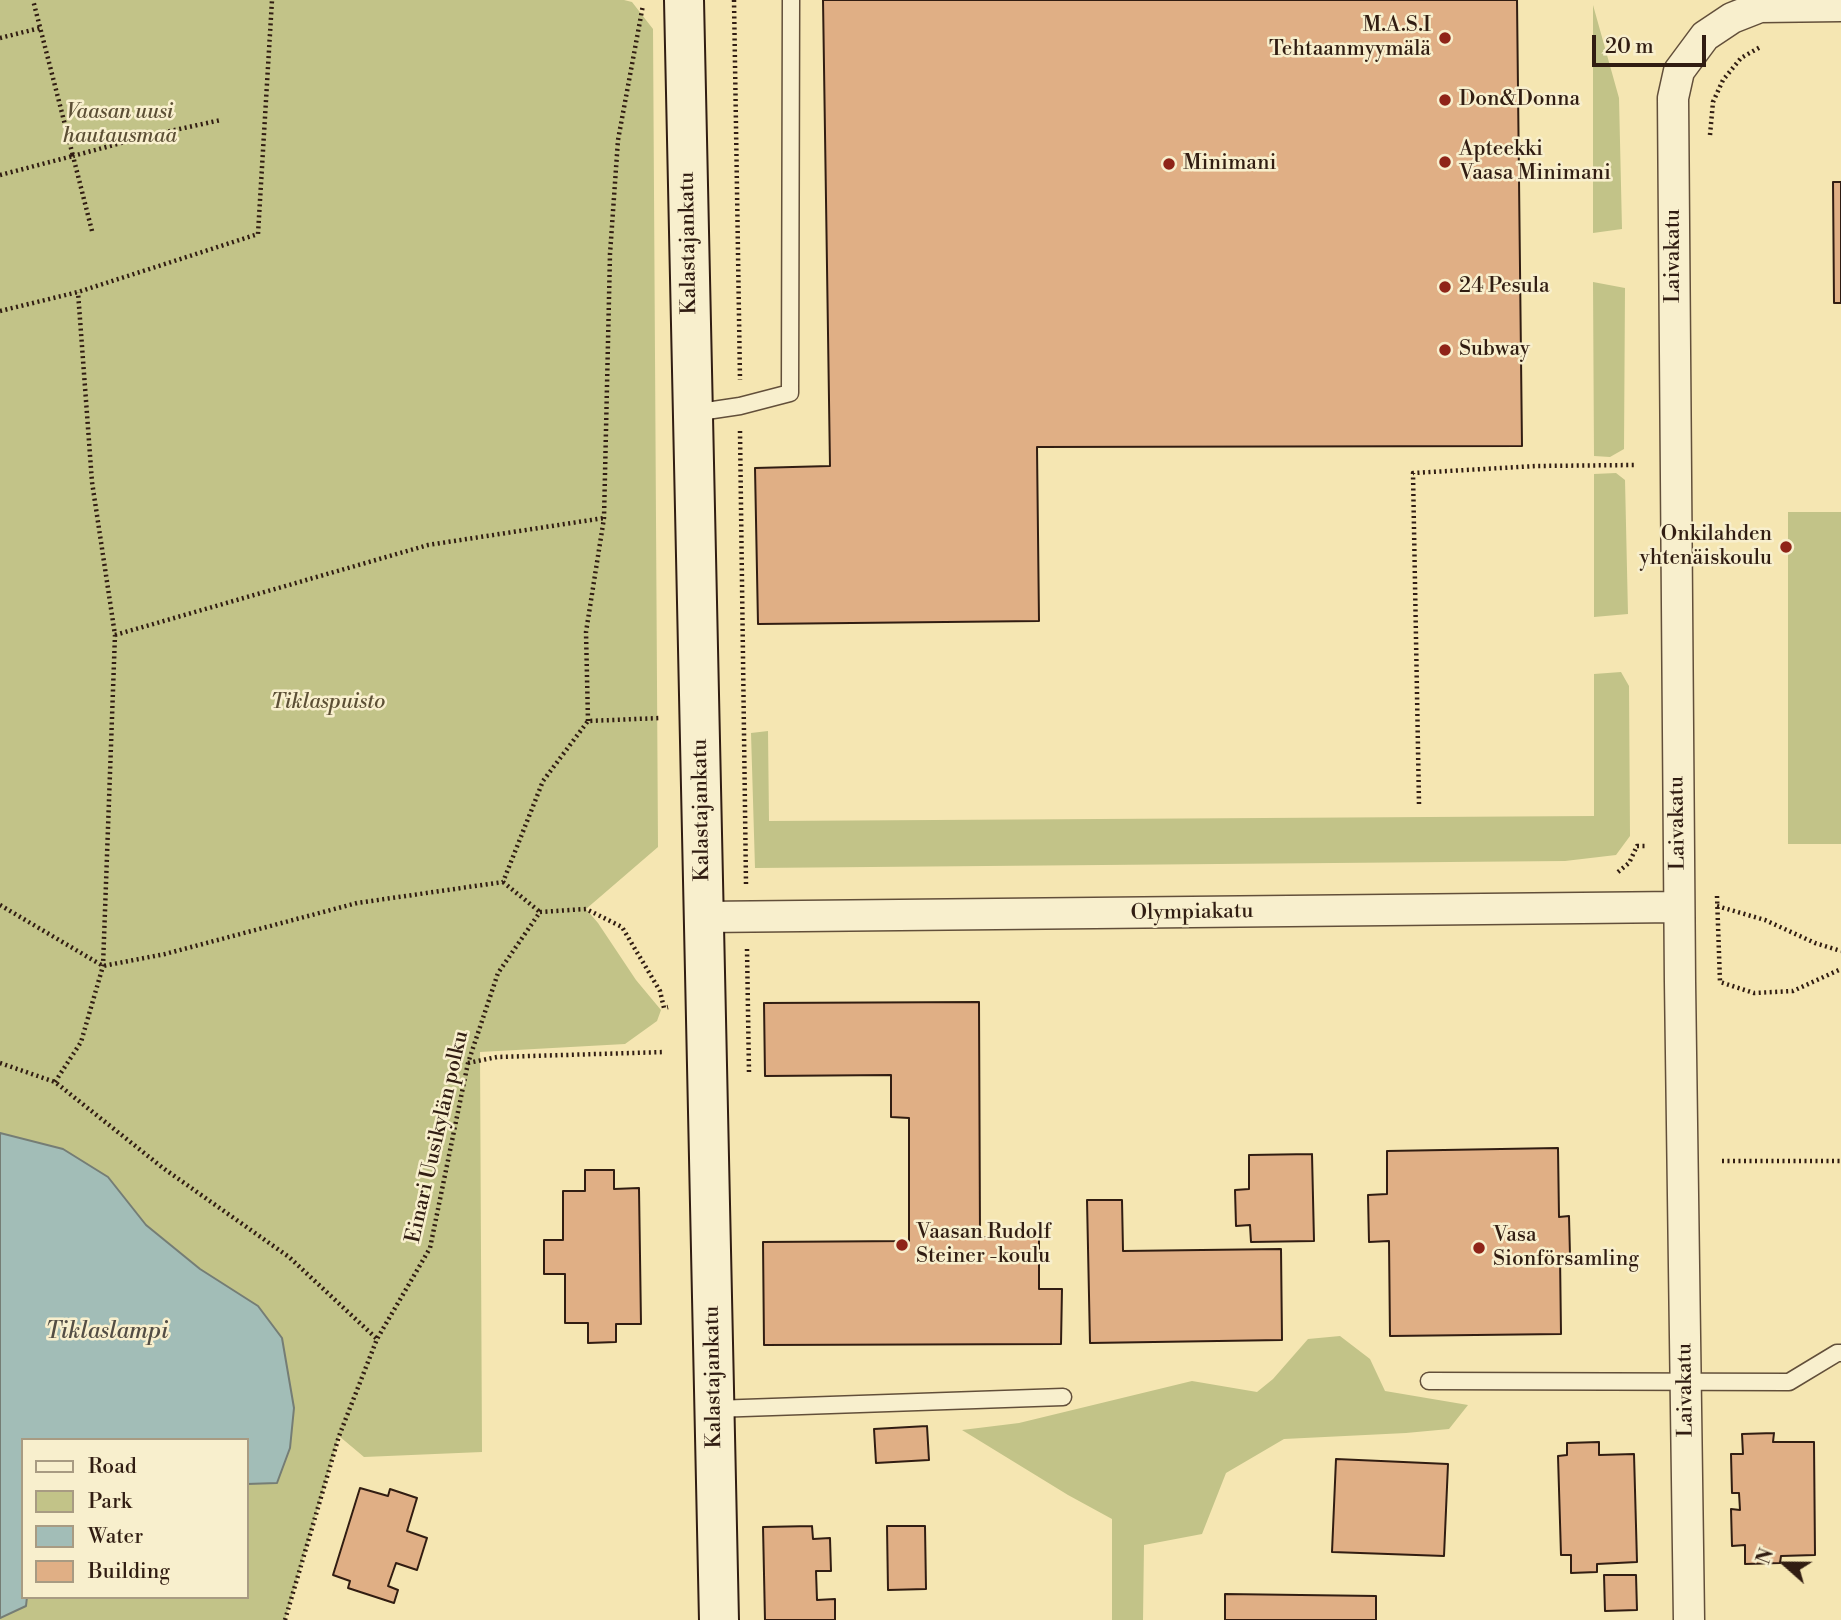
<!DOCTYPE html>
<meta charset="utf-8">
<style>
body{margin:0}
#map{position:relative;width:1841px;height:1620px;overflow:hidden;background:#f5e6b2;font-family:"Libre Bodoni",serif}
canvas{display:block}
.legend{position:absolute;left:21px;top:1438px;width:228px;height:161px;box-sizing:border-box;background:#f8efcd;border:2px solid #a89b82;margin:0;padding:9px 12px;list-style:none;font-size:21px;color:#311d12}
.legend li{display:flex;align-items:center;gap:14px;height:35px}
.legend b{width:35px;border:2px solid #a89b82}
.north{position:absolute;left:1750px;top:1529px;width:70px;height:70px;-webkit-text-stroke:5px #f8efcd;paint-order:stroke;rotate:291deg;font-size:19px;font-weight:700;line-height:28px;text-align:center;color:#311d12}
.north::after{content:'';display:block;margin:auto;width:24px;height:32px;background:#311d12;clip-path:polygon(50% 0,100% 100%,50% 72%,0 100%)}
.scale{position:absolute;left:1592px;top:35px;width:114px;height:32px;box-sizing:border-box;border:4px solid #311d12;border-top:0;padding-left:9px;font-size:21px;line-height:24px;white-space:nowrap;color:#311d12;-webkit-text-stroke:5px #f8efcd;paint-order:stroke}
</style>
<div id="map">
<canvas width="1841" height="1620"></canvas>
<ul class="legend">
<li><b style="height:9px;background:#f8efcd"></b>Road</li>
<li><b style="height:19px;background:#c2c388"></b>Park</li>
<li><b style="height:19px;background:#a2bdb7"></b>Water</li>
<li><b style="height:19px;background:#e0af85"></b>Building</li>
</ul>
<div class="north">N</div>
<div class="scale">20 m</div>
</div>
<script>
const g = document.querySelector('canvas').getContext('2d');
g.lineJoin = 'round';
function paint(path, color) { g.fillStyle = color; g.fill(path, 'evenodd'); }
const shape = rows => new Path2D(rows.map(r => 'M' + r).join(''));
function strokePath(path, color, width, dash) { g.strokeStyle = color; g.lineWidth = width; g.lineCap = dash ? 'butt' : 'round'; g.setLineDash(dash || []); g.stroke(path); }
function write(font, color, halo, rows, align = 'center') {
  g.font = font + ' "Libre Bodoni",serif'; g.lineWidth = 5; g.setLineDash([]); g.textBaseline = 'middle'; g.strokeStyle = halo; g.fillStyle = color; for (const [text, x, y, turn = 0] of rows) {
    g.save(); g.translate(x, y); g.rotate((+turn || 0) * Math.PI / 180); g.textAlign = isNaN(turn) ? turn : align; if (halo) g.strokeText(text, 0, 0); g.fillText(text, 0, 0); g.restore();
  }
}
paint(shape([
 [0,0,624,0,632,2,653,29,658,847,586,909,598,923,636,980,661,1010,657,1021,625,1044,480,1052,482,1452,364,1457,339,1436,285,1620,0,1620],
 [23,1440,247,1440,247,1597,23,1597],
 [1593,5,1619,98,1622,229,1593,233],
 [1593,282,1625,288,1624,449,1610,457,1594,456],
 [1616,473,1625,480,1628,614,1594,617,1594,474],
 [1788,512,1841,512,1841,844,1788,844],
 [1621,672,1629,686,1630,836,1616,855,1565,861,755,868,751,733,768,731,769,821,1594,816,1594,674],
 [1340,1336,1370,1359,1385,1391,1468,1405,1449,1429,1406,1433,1284,1439,1226,1473,1202,1534,1144,1545,1143,1620,1112,1620,1112,1519,1068,1495,962,1430,1019,1423,1192,1381,1257,1392,1273,1379,1308,1339]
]), '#c2c388');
const water = shape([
 [0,1133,63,1149,108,1177,146,1225,200,1269,258,1306,282,1338,294,1408,290,1448,277,1483,247,1484,247,1440,23,1440,23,1597,27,1597,26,1606,0,1618,0,1133]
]);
paint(water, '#a2bdb7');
strokePath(water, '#757d75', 2);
const building = shape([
 [823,0,1517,0,1522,446,1037,447,1039,621,758,624,755,468,830,466,823,0],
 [1833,182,1841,182,1841,303,1834,303,1833,182],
 [979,1002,980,1237,1039,1237,1039,1289,1062,1289,1061,1344,764,1345,763,1242,909,1241,909,1118,891,1117,891,1075,765,1076,764,1003,979,1002],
 [1558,1148,1559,1217,1569,1216,1570,1255,1560,1255,1561,1334,1390,1336,1389,1241,1369,1242,1368,1195,1387,1194,1387,1151,1558,1148],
 [1312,1154,1314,1241,1251,1242,1250,1225,1236,1226,1235,1190,1249,1189,1249,1155,1312,1154],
 [585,1170,614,1170,614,1189,639,1188,641,1324,616,1324,616,1342,588,1343,588,1323,565,1323,565,1274,544,1274,544,1240,563,1240,563,1191,585,1191,585,1170],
 [1087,1200,1122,1200,1123,1251,1281,1249,1282,1340,1090,1343,1087,1200],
 [927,1426,929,1460,876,1463,874,1429,927,1426],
 [1774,1433,1773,1442,1814,1442,1815,1555,1781,1556,1780,1563,1745,1564,1745,1545,1732,1546,1731,1509,1740,1510,1739,1493,1732,1493,1731,1454,1743,1454,1742,1434,1774,1433],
 [1599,1442,1599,1455,1634,1454,1637,1562,1597,1564,1597,1572,1571,1573,1571,1555,1561,1555,1558,1456,1567,1455,1567,1443,1599,1442],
 [1336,1459,1448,1464,1444,1556,1332,1552,1336,1459],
 [360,1488,388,1496,390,1489,417,1498,407,1531,427,1538,417,1570,396,1563,388,1586,398,1590,394,1603,348,1588,350,1581,333,1575,360,1488],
 [812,1526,813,1539,830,1538,831,1571,816,1571,817,1600,835,1599,835,1620,765,1620,763,1527,812,1526],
 [887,1526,925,1526,926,1589,888,1590,887,1526],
 [1604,1575,1636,1575,1637,1610,1605,1611,1604,1575],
 [1225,1594,1376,1596,1376,1620,1225,1620,1225,1594]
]);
paint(building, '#e0af85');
strokePath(building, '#311d12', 2);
const lane = shape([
 [693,413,740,406,790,393,791,0],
 [1429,1381,1789,1382,1837,1353,1841,1353],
 [714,1409,1063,1397]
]);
const street = shape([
 [704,917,1679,907],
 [1689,1620,1680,982,1673,98,1679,71,1705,36,1732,18,1760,7,1841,6]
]);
const secondary = shape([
 [684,0,719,1620]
]);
strokePath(lane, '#624f3a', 19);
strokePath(street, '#624f3a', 33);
strokePath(secondary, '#311d12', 42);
strokePath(shape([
 [734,0,740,380],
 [0,38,40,28],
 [1710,135,1713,102,1723,80,1741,58,1762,46],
 [0,175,73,156,33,0],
 [92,231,73,156,147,136,221,120],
 [0,311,78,292,258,234,272,0],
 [740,431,746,884],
 [115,635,428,545,604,518],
 [588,721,586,632,604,518,610,254,618,140,643,5],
 [1419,804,1413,473,1536,466,1634,465],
 [1618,872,1629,863,1637,846,1647,846],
 [503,882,540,912],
 [1717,896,1720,982,1754,993,1793,991,1841,969],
 [0,905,103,966,165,954,357,903,503,882,543,781,588,721,661,718],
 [1717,906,1765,920,1815,943,1841,951],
 [747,949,749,1073],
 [0,1063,55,1082,163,1168,289,1257,377,1339],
 [468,1063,497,1057,665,1052],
 [55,1082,81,1042,103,966,115,635,92,482,78,292],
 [1722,1161,1841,1161],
 [285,1620,339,1436,377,1339,430,1248,468,1063,498,973,540,912,586,909,622,927,660,991,664,1008,668,1007]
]), '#311d12', 4.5, [2, 3.5]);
strokePath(lane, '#f8efcd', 16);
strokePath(street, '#f8efcd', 30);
strokePath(secondary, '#f8efcd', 38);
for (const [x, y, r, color] of [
 [1445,38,7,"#8f2418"],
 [1445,100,7,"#8f2418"],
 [1445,162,7,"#8f2418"],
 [1169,164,7,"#8f2418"],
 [1445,287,7,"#8f2418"],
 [1445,350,7,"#8f2418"],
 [1786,547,7,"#8f2418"],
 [902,1245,7,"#8f2418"],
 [1479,1248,7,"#8f2418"]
]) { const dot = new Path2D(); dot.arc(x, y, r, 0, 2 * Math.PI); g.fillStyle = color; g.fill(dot); strokePath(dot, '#f8efcd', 2.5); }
write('21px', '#311d12', '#f8efcd', [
 ["M.A.S.I",1431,26,"right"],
 ["Tehtaanmyymälä",1431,50,"right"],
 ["Don&Donna",1459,100],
 ["Apteekki",1459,150],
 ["Vaasa Minimani",1459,174],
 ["Minimani",1183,164],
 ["24 Pesula",1459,287],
 ["Subway",1459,350],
 ["Onkilahden",1772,535,"right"],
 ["yhtenäiskoulu",1772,559,"right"],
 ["Vaasan Rudolf",916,1233],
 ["Steiner -koulu",916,1257],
 ["Vasa",1493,1236],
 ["Sionförsamling",1493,1260]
], 'left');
write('italic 21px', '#5c4f35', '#f8efcd', [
 ["Vaasan uusi",120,113],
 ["hautausmaa",120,137],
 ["Tiklaspuisto",328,703]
]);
write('21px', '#311d12', '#f8efcd', [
 ["Kalastajankatu",689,243,-91],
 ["Laivakatu",1674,256,-90],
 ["Kalastajankatu",702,810,-91],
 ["Laivakatu",1678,823,-91],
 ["Olympiakatu",1192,913,-1],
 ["Einari Uusikylän polku",438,1137,-77],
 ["Kalastajankatu",714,1377,-91],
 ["Laivakatu",1686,1390,-91]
]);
write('italic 23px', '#534d44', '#f8efcd', [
 ["Tiklaslampi",107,1332]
]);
</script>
